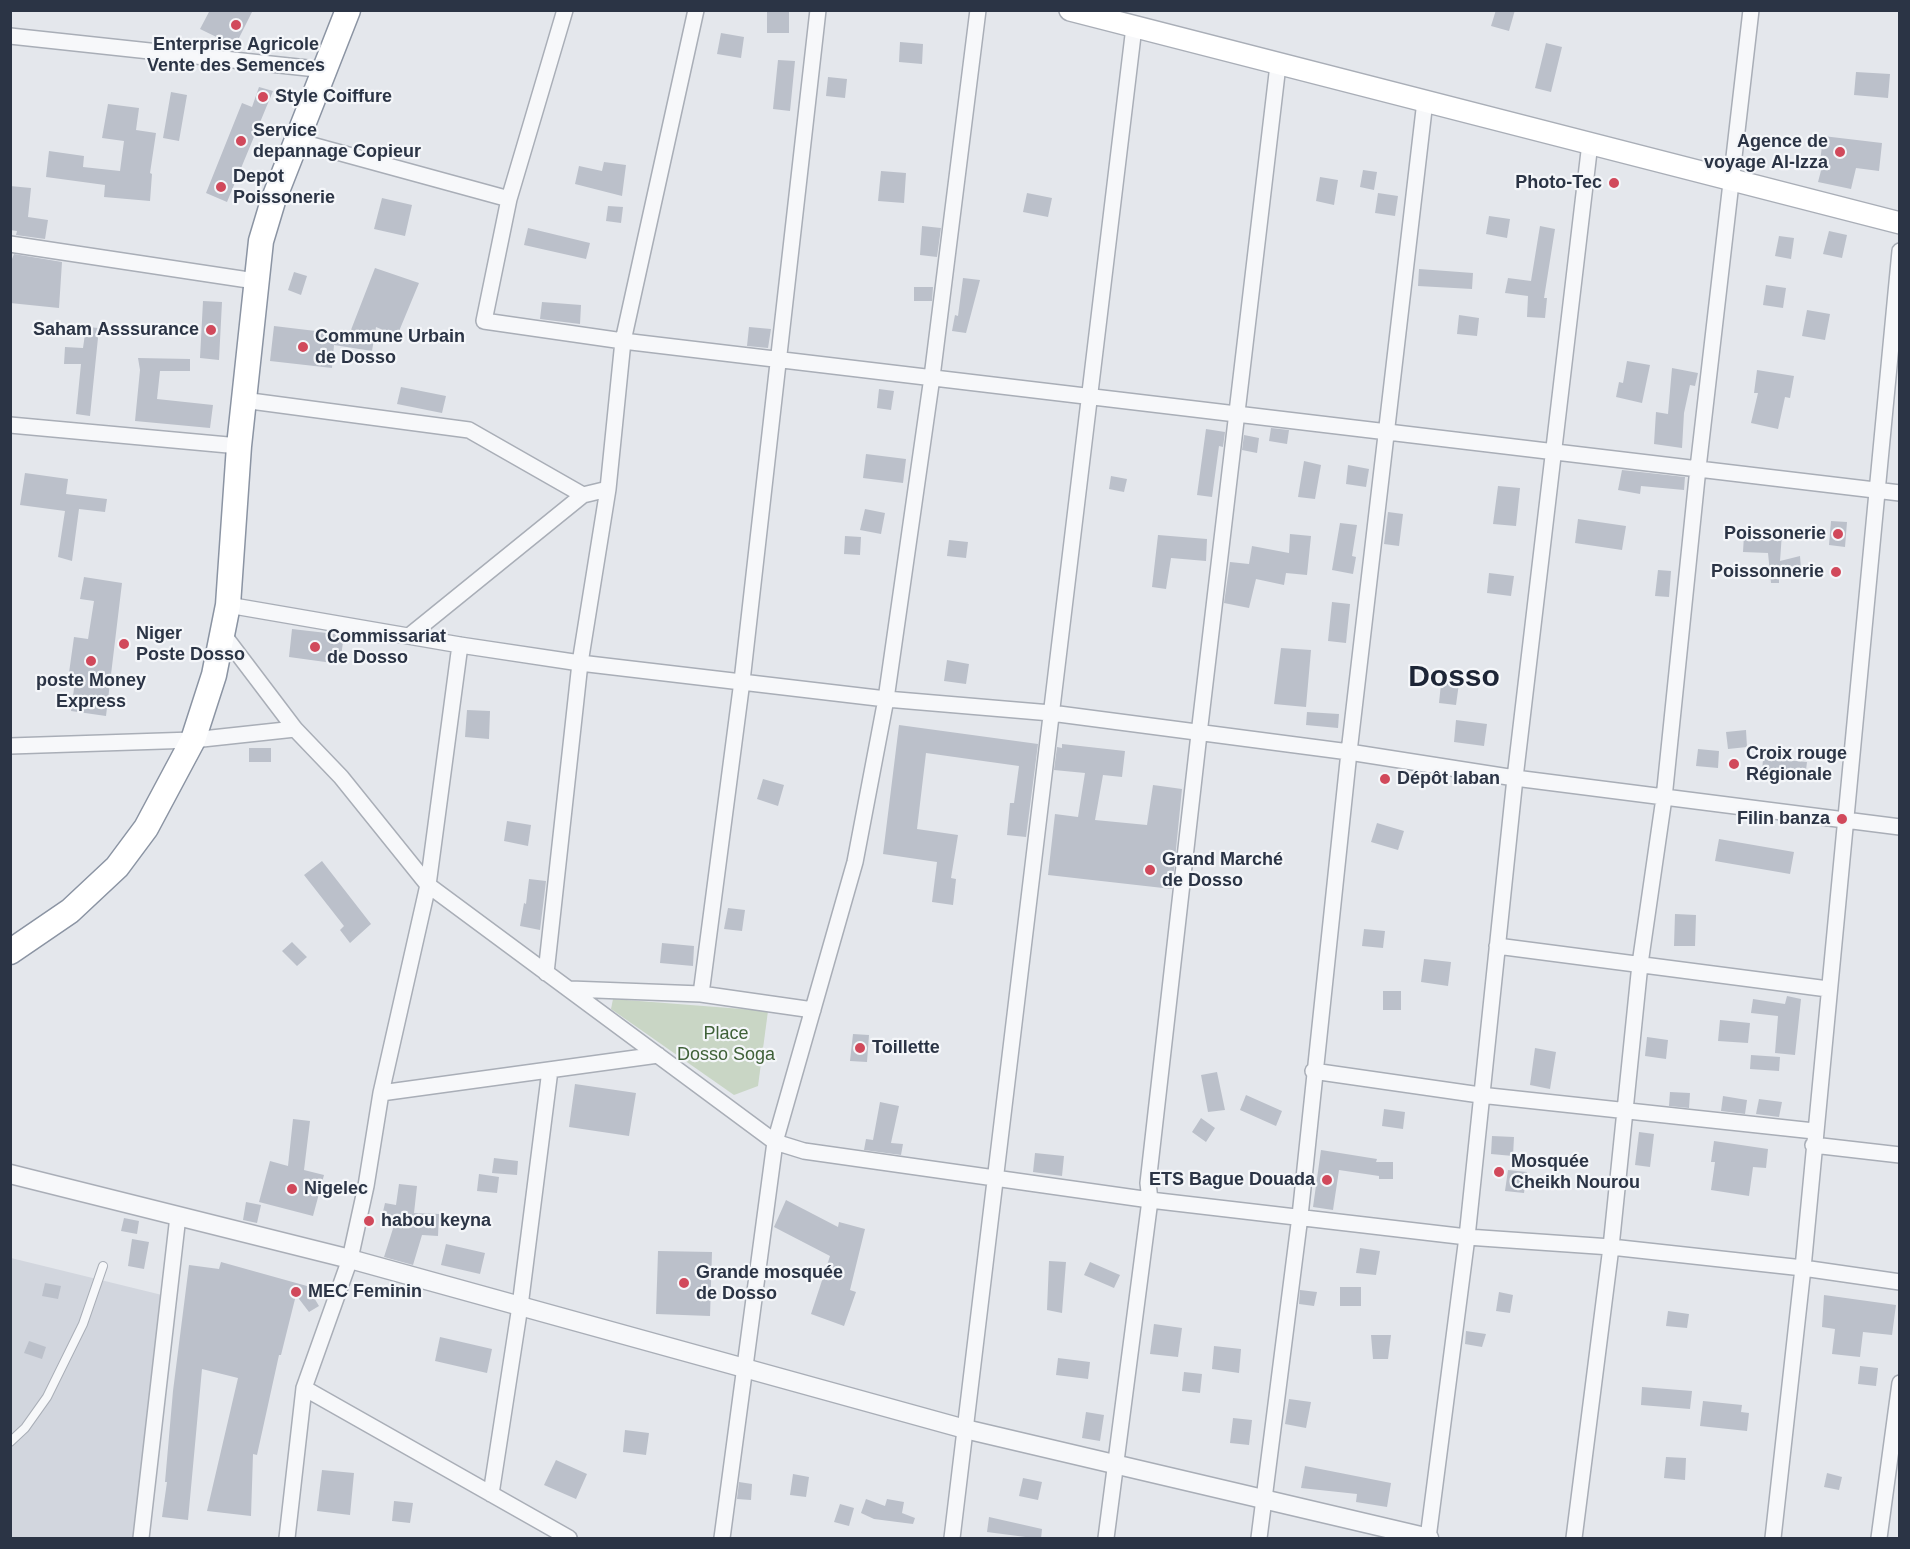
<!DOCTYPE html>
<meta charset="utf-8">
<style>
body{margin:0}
#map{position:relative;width:1910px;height:1549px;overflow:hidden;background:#e4e7ec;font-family:Arial,sans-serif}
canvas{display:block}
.frame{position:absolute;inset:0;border:12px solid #2b3445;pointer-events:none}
</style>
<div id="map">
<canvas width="1910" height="1549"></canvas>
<div class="frame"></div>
</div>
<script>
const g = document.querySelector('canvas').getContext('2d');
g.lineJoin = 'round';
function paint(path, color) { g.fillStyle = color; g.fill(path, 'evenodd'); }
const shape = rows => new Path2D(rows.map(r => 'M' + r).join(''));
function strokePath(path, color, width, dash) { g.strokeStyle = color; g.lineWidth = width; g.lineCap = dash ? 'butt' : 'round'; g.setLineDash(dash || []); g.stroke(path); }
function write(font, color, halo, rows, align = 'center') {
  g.font = font + ' Arial,sans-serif'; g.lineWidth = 4.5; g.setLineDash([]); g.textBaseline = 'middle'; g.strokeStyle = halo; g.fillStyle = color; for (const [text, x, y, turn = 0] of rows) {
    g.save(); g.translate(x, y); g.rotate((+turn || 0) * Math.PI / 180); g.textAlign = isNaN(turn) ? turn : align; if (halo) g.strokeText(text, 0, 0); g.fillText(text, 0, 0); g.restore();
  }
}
paint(shape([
 [11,1258,162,1295,135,1538,11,1538]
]), '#d2d6de');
paint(shape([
 [613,999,768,1011,758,1086,734,1095,611,1009]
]), '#c9d6c5');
paint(shape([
 [210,10,253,10,235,46,200,29],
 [1496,10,1515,10,1509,31,1491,26],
 [767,11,789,11,789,33,767,33],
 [721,33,744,37,741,58,717,54],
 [900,42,923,44,922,64,899,62],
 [1546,43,1562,47,1551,92,1535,88],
 [778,60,795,61,790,111,773,109],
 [1856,72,1890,74,1888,98,1854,95],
 [828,77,847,79,845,98,826,96],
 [259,87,273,91,227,202,206,193,242,103,252,107],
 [171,92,187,95,179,141,163,138],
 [108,104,139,108,136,130,156,133,150,173,152,174,150,201,104,197,105,185,46,177,49,151,84,156,83,167,120,171,124,141,102,138],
 [1823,136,1882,143,1879,171,1856,168,1851,189,1818,182,1823,163,1820,163],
 [604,162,626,165,622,196,575,184,579,166,602,171],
 [1363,170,1377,172,1374,190,1360,187],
 [881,171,906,173,904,203,878,201],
 [1320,177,1338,180,1334,205,1316,201],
 [10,186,31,188,28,217,48,220,45,239,16,235,17,231,10,230],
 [1027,193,1052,198,1048,217,1023,212],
 [1378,193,1398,196,1395,216,1375,213],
 [382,198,412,205,405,236,374,229],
 [608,206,623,207,621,223,606,221],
 [1489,216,1510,219,1507,238,1486,234],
 [922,226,941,228,937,257,920,255],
 [1540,226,1555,229,1544,298,1547,298,1545,318,1527,317,1528,296,1505,293,1508,278,1531,281],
 [528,228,590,243,586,259,524,245],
 [1829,231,1847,235,1842,258,1823,254],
 [1779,236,1794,238,1791,259,1775,256],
 [14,254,62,262,59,308,10,303,10,264],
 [375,268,419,283,397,336,376,327,372,351,334,345,332,368,270,361,274,326,349,335],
 [1419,269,1473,273,1472,289,1418,286],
 [294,272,307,276,301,295,288,290],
 [963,278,980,280,966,333,952,331,955,315,958,316],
 [1766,285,1786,288,1783,308,1763,305],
 [914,287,933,287,932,301,914,301],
 [203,301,222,302,219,360,200,358],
 [542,302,581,305,580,324,540,319],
 [1807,310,1830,314,1825,340,1802,336],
 [1459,315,1479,318,1477,336,1457,334],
 [86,327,99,328,90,416,76,414,81,364,64,364,65,347,83,348],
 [749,327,771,329,768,348,747,346],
 [138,358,190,359,190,371,160,371,157,399,213,405,210,428,135,421,140,370],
 [1627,361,1650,365,1642,403,1616,397,1619,382,1623,383],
 [1672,368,1698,373,1695,386,1690,385,1684,413,1682,448,1654,444,1656,412,1668,414],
 [1757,370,1794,376,1790,398,1785,397,1778,429,1751,423,1758,393,1754,393],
 [401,387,446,396,442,413,397,404],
 [879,389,894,391,891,410,877,408],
 [1271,428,1289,430,1287,444,1269,441],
 [1206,429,1225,432,1223,447,1219,446,1212,497,1197,495],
 [1244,435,1259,438,1257,453,1242,450],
 [866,454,906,459,903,483,863,478],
 [1304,461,1321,465,1315,499,1298,497],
 [1348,465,1369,469,1366,487,1346,484],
 [1622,470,1685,477,1684,490,1641,486,1640,494,1618,490],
 [25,473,68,479,66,494,107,499,105,512,79,509,72,561,58,557,65,511,20,505],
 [1111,476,1127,479,1124,492,1109,489],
 [1498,486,1520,488,1516,526,1493,524],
 [865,509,885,513,881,534,860,530],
 [1388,512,1403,514,1399,546,1384,544],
 [1578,519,1626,526,1622,550,1575,543],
 [1831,521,1847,522,1845,547,1829,545],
 [1340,523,1357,525,1352,556,1356,557,1353,574,1332,570],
 [1782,533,1780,561,1800,556,1801,568,1792,575,1779,575,1779,583,1771,583,1768,553,1743,552,1744,535],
 [1290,534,1311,536,1307,575,1286,573,1284,585,1256,579,1249,608,1224,603,1230,562,1249,564,1252,546,1289,553],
 [1158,535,1207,539,1206,561,1171,558,1166,589,1152,587],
 [845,536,861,537,860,555,844,554],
 [949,540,968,542,966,558,947,556],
 [1658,570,1671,571,1669,597,1655,596],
 [1489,573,1514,576,1511,596,1487,593],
 [84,577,122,583,106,716,71,711,75,681,68,680,74,637,88,639,94,601,80,599],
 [1332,602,1350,604,1346,643,1328,641],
 [292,629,344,635,340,664,289,657],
 [1281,648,1311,650,1306,707,1274,704],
 [947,660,969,664,966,684,944,681],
 [1442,674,1460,676,1456,705,1439,703],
 [467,710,490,711,489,739,465,737],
 [1307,712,1339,714,1338,728,1306,725],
 [1456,720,1487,724,1484,746,1454,742],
 [899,725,1038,744,1026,837,1007,835,1010,803,1014,803,1019,766,926,753,917,829,958,835,951,878,956,879,953,905,932,902,937,862,883,854],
 [1746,730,1747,747,1728,749,1726,732],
 [1062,744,1125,751,1122,777,1103,775,1095,820,1147,825,1153,785,1182,789,1172,889,1048,875,1055,814,1078,817,1085,773,1054,770,1057,747,1062,748],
 [249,748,271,748,271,762,249,762],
 [1698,749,1719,751,1718,768,1696,766],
 [1763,758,1807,762,1805,778,1762,774],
 [763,779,784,785,778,806,757,799],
 [507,821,531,825,528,846,504,841],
 [1377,823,1404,831,1398,850,1371,842],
 [1719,839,1794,852,1790,874,1715,861],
 [322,861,371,924,350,943,340,930,344,926,304,875],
 [529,879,546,881,540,930,520,926,524,903,526,904],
 [728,908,745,910,742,931,724,929],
 [1675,914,1696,915,1695,946,1674,946],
 [1364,929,1385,931,1383,948,1362,946],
 [292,942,307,957,297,966,282,951],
 [662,943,694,946,693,966,660,963],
 [1424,959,1451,962,1448,986,1421,982],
 [1383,991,1401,991,1401,1010,1383,1010],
 [1787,996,1801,999,1795,1055,1775,1053,1778,1016,1751,1013,1753,999,1785,1004],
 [1720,1020,1750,1023,1748,1043,1718,1041],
 [853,1034,869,1035,867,1062,850,1061],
 [1647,1037,1668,1040,1666,1059,1645,1056],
 [1535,1048,1556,1052,1550,1089,1530,1085],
 [1751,1055,1780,1057,1779,1071,1750,1069],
 [1217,1072,1225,1110,1208,1112,1201,1075],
 [575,1084,636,1093,629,1136,569,1127],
 [1670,1092,1690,1093,1689,1108,1669,1106],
 [1246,1095,1282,1111,1276,1126,1240,1110],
 [1723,1096,1747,1100,1745,1114,1721,1111],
 [1759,1099,1782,1102,1779,1117,1756,1114],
 [880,1102,899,1106,891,1143,903,1144,901,1155,864,1150,866,1139,873,1140],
 [1384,1109,1405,1112,1403,1129,1382,1126],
 [1201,1118,1215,1128,1206,1142,1192,1132],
 [293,1119,310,1121,304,1170,324,1175,313,1216,259,1202,270,1161,288,1166],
 [1639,1132,1654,1134,1650,1167,1635,1165],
 [1492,1136,1514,1137,1513,1156,1491,1154],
 [1714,1141,1768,1149,1766,1168,1753,1167,1749,1196,1711,1190,1715,1162,1711,1162],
 [1321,1150,1377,1159,1376,1162,1393,1162,1393,1179,1379,1179,1379,1176,1339,1170,1333,1210,1313,1207],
 [1035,1153,1064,1156,1062,1176,1033,1172],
 [494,1158,518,1161,517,1175,492,1173],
 [1508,1170,1527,1172,1524,1193,1505,1191],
 [479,1174,499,1177,497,1193,477,1191],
 [399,1184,417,1186,414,1213,439,1214,438,1236,422,1235,413,1265,384,1257,396,1219,382,1216,385,1203,396,1205],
 [786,1200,838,1227,839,1222,865,1229,850,1290,856,1292,844,1326,811,1314,830,1256,774,1227],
 [246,1202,261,1205,257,1223,243,1220],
 [124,1218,139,1221,137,1234,121,1231],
 [132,1239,149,1242,144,1269,128,1266],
 [446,1244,485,1253,480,1274,441,1265],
 [1360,1248,1380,1251,1376,1275,1356,1273],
 [658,1251,712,1252,710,1316,656,1314],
 [1049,1261,1066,1262,1062,1313,1047,1310],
 [221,1262,307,1286,319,1306,309,1312,296,1295,281,1355,279,1355,257,1455,253,1454,251,1516,207,1511,238,1378,202,1369,188,1520,162,1517,167,1482,165,1482,173,1391,189,1265,219,1269],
 [1090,1262,1120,1275,1114,1288,1084,1275],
 [45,1283,61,1286,58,1299,42,1296],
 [1340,1287,1361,1287,1361,1306,1340,1306],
 [1300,1290,1317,1292,1314,1306,1299,1304],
 [1499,1292,1513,1295,1510,1313,1496,1311],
 [1824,1295,1896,1305,1892,1335,1863,1332,1860,1357,1832,1354,1835,1329,1822,1327],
 [1668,1311,1689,1314,1687,1328,1666,1326],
 [1154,1324,1182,1328,1178,1357,1150,1354],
 [1466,1331,1486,1334,1482,1347,1465,1344],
 [1371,1335,1391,1335,1388,1359,1373,1359],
 [440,1337,492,1349,487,1373,435,1361],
 [29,1341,46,1347,42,1359,24,1353],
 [1214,1346,1241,1349,1239,1373,1212,1369],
 [1058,1358,1090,1362,1088,1379,1056,1375],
 [1860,1366,1878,1368,1876,1386,1858,1384],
 [1184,1372,1202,1374,1200,1393,1182,1391],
 [1642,1387,1692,1391,1690,1409,1641,1405],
 [1289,1399,1311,1402,1306,1428,1285,1424],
 [1703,1401,1742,1405,1741,1412,1749,1413,1747,1431,1700,1426],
 [1086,1412,1104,1415,1100,1441,1082,1438],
 [1233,1418,1252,1420,1249,1445,1230,1443],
 [625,1430,649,1433,646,1455,623,1452],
 [1666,1457,1686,1458,1685,1480,1664,1478],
 [556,1460,587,1474,576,1499,544,1485],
 [1305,1466,1391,1483,1387,1507,1356,1502,1357,1494,1301,1488],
 [322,1470,354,1473,350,1515,317,1511],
 [1827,1473,1842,1477,1839,1490,1824,1487],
 [793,1474,809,1477,806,1497,790,1495],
 [1023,1478,1042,1482,1038,1500,1019,1496],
 [739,1482,752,1484,751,1500,737,1499],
 [866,1499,885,1506,887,1499,904,1502,902,1513,915,1518,913,1524,874,1519,861,1513],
 [394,1501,413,1503,410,1523,392,1521],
 [840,1504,854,1508,849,1526,834,1522],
 [989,1517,1042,1529,1041,1539,987,1532]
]), '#bbc0ca');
const service = shape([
 [10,1442,25,1428,47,1397,83,1324,103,1266]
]);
const minor = shape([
 [565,10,509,199,484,321,623,341,1900,493],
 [10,36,326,70],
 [297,141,509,199],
 [10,244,255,281],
 [243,400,469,430,583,495],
 [10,425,239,446],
 [228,605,460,645,580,663,886,699,1051,713,1349,752,1515,778,1900,827],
 [223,634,295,729,341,777,428,885,775,1142,804,1151,1150,1200,1467,1237,1611,1247,1803,1268,1900,1282],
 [409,636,583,495,608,489],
 [10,746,193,740,295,729],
 [1497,946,1828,989],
 [546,973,580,663,608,489,623,341,696,10],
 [570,989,701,994,813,1010],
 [701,994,742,681,818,10],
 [1313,1071,1480,1095,1814,1131],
 [381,1093,658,1055],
 [1813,1145,1900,1155],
 [304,1388,569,1538],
 [491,1494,520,1306,550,1070],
 [141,1538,178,1216],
 [287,1538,304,1388,350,1259,366,1186,381,1093,428,885,460,645],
 [722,1538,775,1142,855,862,886,699,932,377,978,10],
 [952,1538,1134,27],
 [1106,1538,1150,1200,1148,1183,1199,734,1278,65],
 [1259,1538,1300,1216,1349,752,1425,101],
 [1428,1538,1467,1237,1515,778,1590,143],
 [1574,1538,1611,1247,1640,964,1664,798,1698,468,1751,10],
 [1773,1538,1803,1268,1900,251],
 [1879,1538,1900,1383]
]);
const tertiary = shape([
 [10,1174,350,1259,965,1429,1429,1538]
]);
const secondary = shape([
 [1070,10,1900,223]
]);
const trunk = shape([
 [10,952,70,911,117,867,146,828,193,740,214,675,228,605,239,446,261,241,273,201,348,10]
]);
strokePath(service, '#a9aeb7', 10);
strokePath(minor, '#a9aeb7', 18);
strokePath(tertiary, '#a9aeb7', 21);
strokePath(secondary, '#a9aeb7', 24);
strokePath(trunk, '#8b94a3', 27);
strokePath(service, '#f7f8fa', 8);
strokePath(minor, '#f7f8fa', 15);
strokePath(tertiary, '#f7f8fa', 18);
strokePath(secondary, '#fff', 21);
strokePath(trunk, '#fff', 24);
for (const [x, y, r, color] of [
 [236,25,6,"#d1495b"],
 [263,97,6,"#d1495b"],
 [241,141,6,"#d1495b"],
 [1840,152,6,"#d1495b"],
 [1614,183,6,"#d1495b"],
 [221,187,6,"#d1495b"],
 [211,330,6,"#d1495b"],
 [303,347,6,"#d1495b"],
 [1838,534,6,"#d1495b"],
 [1836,572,6,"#d1495b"],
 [124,644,6,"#d1495b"],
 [315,647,6,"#d1495b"],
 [91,661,6,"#d1495b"],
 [1734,764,6,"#d1495b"],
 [1385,779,6,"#d1495b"],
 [1842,819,6,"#d1495b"],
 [1150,870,6,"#d1495b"],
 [860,1048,6,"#d1495b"],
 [1499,1172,6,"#d1495b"],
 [1327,1180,6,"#d1495b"],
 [292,1189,6,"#d1495b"],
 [369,1221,6,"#d1495b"],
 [684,1283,6,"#d1495b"],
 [296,1292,6,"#d1495b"]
]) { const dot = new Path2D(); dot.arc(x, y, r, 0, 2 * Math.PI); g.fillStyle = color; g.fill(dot); strokePath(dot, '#f4f6f9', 2); }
write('bold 18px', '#2b3445', '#f4f6f9', [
 ["Enterprise Agricole",236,45,"center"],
 ["Vente des Semences",236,66,"center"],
 ["Style Coiffure",275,97],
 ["Service",253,131],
 ["depannage Copieur",253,152],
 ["Agence de",1828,142,"right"],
 ["voyage Al-Izza",1828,163,"right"],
 ["Depot",233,177],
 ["Poissonerie",233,198],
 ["Photo-Tec",1602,183,"right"],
 ["Saham Asssurance",199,330,"right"],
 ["Commune Urbain",315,337],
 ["de Dosso",315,358],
 ["Poissonerie",1826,534,"right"],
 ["Poissonnerie",1824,572,"right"],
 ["Niger",136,634],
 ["Poste Dosso",136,655],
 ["Commissariat",327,637],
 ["de Dosso",327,658],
 ["poste Money",91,681,"center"],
 ["Express",91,702,"center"],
 ["Croix rouge",1746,754],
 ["Régionale",1746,775],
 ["Dépôt laban",1397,779],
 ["Filin banza",1830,819,"right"],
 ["Grand Marché",1162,860],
 ["de Dosso",1162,881],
 ["Toillette",872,1048],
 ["Mosquée",1511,1162],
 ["Cheikh Nourou",1511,1183],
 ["ETS Bague Douada",1315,1180,"right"],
 ["Nigelec",304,1189],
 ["habou keyna",381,1221],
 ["Grande mosquée",696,1273],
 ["de Dosso",696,1294],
 ["MEC Feminin",308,1292]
], 'left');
write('18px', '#3f6138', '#f4f6f9', [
 ["Place",726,1034],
 ["Dosso Soga",726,1055]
]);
write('bold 30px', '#1d2536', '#f4f6f9', [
 ["Dosso",1454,678]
]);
</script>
